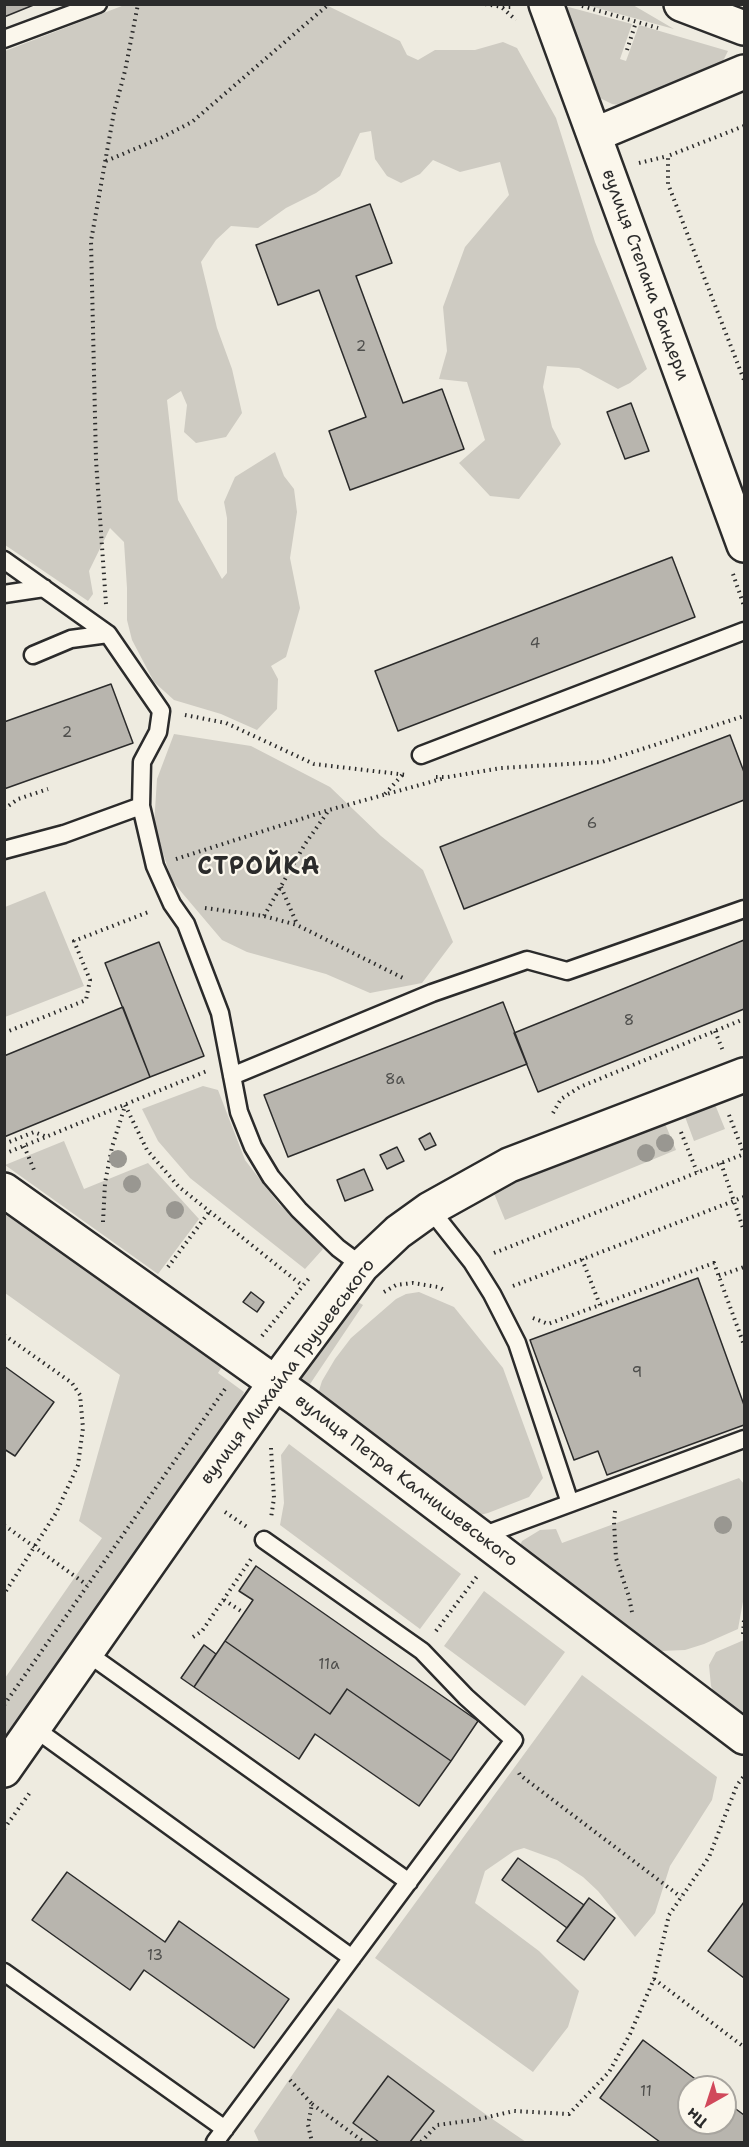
<!DOCTYPE html>
<meta charset="utf-8">
<style>
body{margin:0}
#map{position:relative;width:749px;height:2147px;overflow:hidden;background:#eeebe0;font-family:"Shantell Sans",sans-serif}
canvas{display:block}
.frame{position:absolute;inset:0;border:6px solid #2b2b2b;pointer-events:none}
.north{position:absolute;left:677px;top:2075px;width:60px;height:60px;box-sizing:border-box;background:#fbf7ec;border:2px solid #a8a59f;border-radius:50%;rotate:219deg;font-size:16px;font-weight:700;line-height:24px;text-align:center;color:#2b2b2b}
.north::after{content:'';display:block;margin:auto;width:21px;height:27px;background:#d1495b;clip-path:polygon(50% 0,100% 100%,50% 72%,0 100%)}
</style>
<div id="map">
<canvas width="749" height="2147"></canvas>
<div class="frame"></div>
<div class="north">Пн</div>
</div>
<script>
const g = document.querySelector('canvas').getContext('2d');
g.lineJoin = 'round';
function paint(path, color) { g.fillStyle = color; g.fill(path, 'evenodd'); }
const shape = rows => new Path2D(rows.map(r => 'M' + r).join(''));
function strokePath(path, color, width, dash) { g.strokeStyle = color; g.lineWidth = width; g.lineCap = dash ? 'butt' : 'round'; g.setLineDash(dash || []); g.stroke(path); }
function write(font, color, halo, rows, align = 'center') {
  g.font = font + ' "Shantell Sans",sans-serif'; g.lineWidth = 4.5; g.setLineDash([]); g.textBaseline = 'middle'; g.strokeStyle = halo; g.fillStyle = color; for (const [text, x, y, turn = 0] of rows) {
    g.save(); g.translate(x, y); g.rotate((+turn || 0) * Math.PI / 180); g.textAlign = isNaN(turn) ? turn : align; if (halo) g.strokeText(text, 0, 0); g.fillText(text, 0, 0); g.restore();
  }
}
paint(shape([
 [127,4,326,5,400,41,407,55,418,60,435,50,475,50,503,42,517,48,556,118,595,242,647,369,630,383,618,389,579,368,547,366,543,387,552,427,561,444,519,499,490,496,459,463,485,440,467,382,439,379,447,351,443,307,465,247,509,195,500,162,460,172,433,160,420,174,401,183,387,176,375,159,371,131,360,133,340,176,316,193,286,208,258,228,231,226,216,240,201,262,217,328,232,369,242,413,226,437,196,443,184,432,187,405,181,391,167,400,178,500,222,579,227,573,227,518,224,502,235,477,275,452,284,476,294,489,297,512,290,558,300,608,286,657,271,666,278,679,277,709,257,730,221,714,174,700,154,682,132,640,127,620,127,588,124,542,110,528,89,571,93,594,88,601,5,545,5,51],
 [561,5,632,24,620,59,626,61,639,25,728,51,721,65,625,106,612,104,600,98,592,90],
 [586,5,633,5,674,29],
 [174,734,251,746,330,787,381,836,423,870,453,942,422,983,370,993,326,974,247,952,222,940,172,881,154,825,157,779],
 [45,891,84,986,5,1017,5,907],
 [203,1086,218,1090,245,1160,279,1204,313,1234,323,1249,305,1269,190,1178,158,1141,142,1109],
 [714,1102,725,1129,694,1141,684,1114],
 [664,1121,676,1150,505,1220,493,1191],
 [64,1141,84,1189,148,1163,199,1219,158,1274,5,1165],
 [5,1210,223,1365,218,1373,244,1392,235,1417,5,1751,5,1678,102,1538,79,1521,120,1375,5,1293],
 [419,1292,454,1307,503,1368,543,1478,529,1497,488,1513,480,1515,470,1513,315,1403,322,1381,335,1359,351,1338,396,1299,406,1294],
 [356,1301,363,1305,304,1393,299,1381,300,1373],
 [289,1444,461,1574,420,1629,280,1525,284,1503,281,1455],
 [739,1478,744,1484,744,1596,738,1629,704,1644,685,1650,661,1651,641,1646,518,1550,522,1541,540,1530,556,1529,562,1543],
 [484,1591,565,1652,525,1706,444,1646],
 [744,1640,744,1722,719,1703,711,1686,709,1665,716,1652],
 [582,1675,717,1777,712,1800,670,1866,655,1913,635,1937,598,1891,583,1877,557,1860,524,1848,514,1851,485,1871,475,1903,539,1951,579,1991,568,2027,533,2072,375,1958],
 [338,2008,488,2116,526,2142,259,2142,254,2131]
]), '#cecbc2');
const building = shape([
 [4,4,36,4,4,17,4,4],
 [370,204,392,263,356,276,403,403,442,389,464,449,350,490,329,431,366,417,319,290,278,305,256,245,370,204],
 [631,403,649,451,625,459,607,412,631,403],
 [672,557,695,617,398,731,375,671,672,557],
 [111,684,133,743,4,789,4,722,111,684],
 [730,735,744,772,744,800,464,909,440,847,730,735],
 [744,940,744,1009,538,1092,514,1033,744,940],
 [159,942,204,1056,150,1077,105,963,159,942],
 [503,1002,527,1064,288,1157,264,1095,503,1002],
 [123,1007,150,1077,4,1137,4,1056,123,1007],
 [430,1133,436,1145,425,1150,419,1139,430,1133],
 [397,1147,404,1161,387,1169,380,1155,397,1147],
 [364,1169,373,1190,345,1201,337,1180,364,1169],
 [698,1278,744,1405,744,1425,607,1475,598,1451,574,1460,530,1340,698,1278],
 [251,1292,264,1302,257,1312,243,1302,251,1292],
 [4,1366,54,1402,15,1456,4,1449,4,1366],
 [256,1566,478,1721,451,1761,347,1689,330,1714,225,1641,253,1600,239,1591,256,1566],
 [225,1641,330,1714,347,1689,451,1761,419,1806,315,1734,299,1759,194,1687,225,1641],
 [204,1645,216,1654,194,1687,181,1678,204,1645],
 [518,1858,584,1905,567,1928,502,1880,518,1858],
 [67,1872,165,1942,179,1921,289,1999,254,2048,144,1970,130,1990,32,1920,67,1872],
 [589,1898,615,1918,584,1960,557,1941,589,1898],
 [744,1902,744,1978,708,1951,744,1902],
 [643,2040,706,2087,689,2087,689,2123,725,2123,725,2101,744,2115,744,2142,660,2142,600,2098,643,2040],
 [388,2076,434,2111,410,2142,379,2142,353,2123,388,2076]
]);
paint(building, '#b8b5ae');
strokePath(building, '#2b2b2b', 1.5);
const service = shape([
 [4,39,98,4],
 [4,560,108,634],
 [4,594,44,588],
 [33,655,71,639,108,634,161,711,158,732,142,762,141,806],
 [421,755,744,631],
 [4,850,64,834,141,806,155,866,172,904,186,924,220,1013,239,1112,253,1147,271,1177,299,1210,338,1248,362,1266],
 [232,1076,432,993,527,960,567,971,744,909],
 [430,1209,472,1262,492,1294,517,1343,570,1503],
 [479,1537,744,1439],
 [87,1653,409,1882],
 [34,1728,352,1958],
 [4,1972,225,2129],
 [215,2142,514,1740,466,1697,422,1651,264,1540]
]);
const minor = shape([
 [546,4,744,545],
 [594,135,744,72],
 [4,1190,302,1402,744,1737]
]);
const tertiary = shape([
 [681,4,744,28],
 [4,1770,275,1383,362,1266,398,1232,430,1209,509,1165,744,1075]
]);
strokePath(service, '#2b2b2b', 21);
strokePath(minor, '#2b2b2b', 38);
strokePath(tertiary, '#2b2b2b', 38);
strokePath(shape([
 [485,4,502,7,514,7],
 [498,4,516,20],
 [582,6,658,28],
 [627,50,636,22],
 [744,126,668,156,668,184,744,380],
 [106,161,161,138,192,122,329,4],
 [639,163,668,156],
 [733,574,744,606],
 [106,604,96,460,91,241,114,112,125,71,138,4],
 [185,715,226,723,314,764,407,775],
 [436,777,448,777,501,768,602,762,744,716],
 [385,794,404,773],
 [4,809,18,799,48,789],
 [176,859,329,810,445,778],
 [281,887,297,924],
 [205,908,264,916,297,925,405,979],
 [264,916,305,844,329,810],
 [715,1031,723,1051],
 [4,1033,86,1000,90,980,74,941,151,911],
 [125,1105,147,1150,179,1187,303,1286],
 [553,1113,561,1099,580,1087,744,1019],
 [729,1115,744,1154],
 [681,1132,697,1172],
 [4,1144,34,1132,47,1137],
 [24,1146,34,1170],
 [4,1154,207,1071],
 [721,1163,744,1231],
 [103,1222,105,1183,112,1147,125,1106],
 [494,1253,744,1154],
 [582,1259,600,1305],
 [168,1267,209,1212],
 [719,1276,744,1267],
 [513,1286,744,1197],
 [384,1292,396,1285,413,1283,438,1287,446,1291],
 [533,1318,548,1324,714,1263,744,1345],
 [4,1335,72,1383,80,1395,83,1428,78,1465,56,1513,4,1594],
 [262,1336,310,1277],
 [271,1448,274,1498,271,1518],
 [615,1511,614,1522,616,1558,629,1597,632,1612],
 [225,1512,247,1527],
 [4,1525,87,1585],
 [224,1600,244,1613],
 [436,1631,478,1575],
 [743,1634,744,1620],
 [193,1637,202,1631,251,1559],
 [4,1705,227,1386],
 [519,1773,520,1775,681,1897],
 [4,1829,31,1791],
 [654,1979,744,2047],
 [290,2080,312,2104,308,2125,312,2142],
 [312,2104,364,2142],
 [421,2142,437,2125,475,2120,514,2111,569,2114,609,2072,630,2034,654,1979,669,1915,709,1857,737,1785,744,1776]
]), '#2b2b2b', 4, [1.5, 4.5]);
strokePath(service, '#fbf7ec', 16);
strokePath(minor, '#fbf7ec', 33);
strokePath(tertiary, '#fbf7ec', 33);
g.fillStyle = '#999791';
for (const [x, y] of [
 [665,1143],
 [646,1153],
 [118,1159],
 [132,1184],
 [175,1210],
 [723,1525]
]) { g.beginPath(); g.arc(x, y, 9, 0, 2 * Math.PI); g.fill(); }
write('15px', '#4e4e4c', null, [
 ["2",361,347],
 ["4",535,644],
 ["2",67,733],
 ["6",592,824],
 ["8",629,1021],
 ["8а",395,1080],
 ["9",637,1373],
 ["11а",329,1665],
 ["13",155,1956],
 ["11",646,2092]
]);
write('18px', '#2b2b2b', '#fbf7ec', [
 ["вулиця Степана Бандери",645,275,70],
 ["вулиця Михайла Грушевського",288,1372,-53],
 ["вулиця Петра Калнишевського",406,1481,37]
]);
g.letterSpacing = '1.5px';
write('bold 24px', '#2b2b2b', '#fbf7ec', [
 ["СТРОЙКА",259,868]
]);
g.letterSpacing = '0px';
</script>
